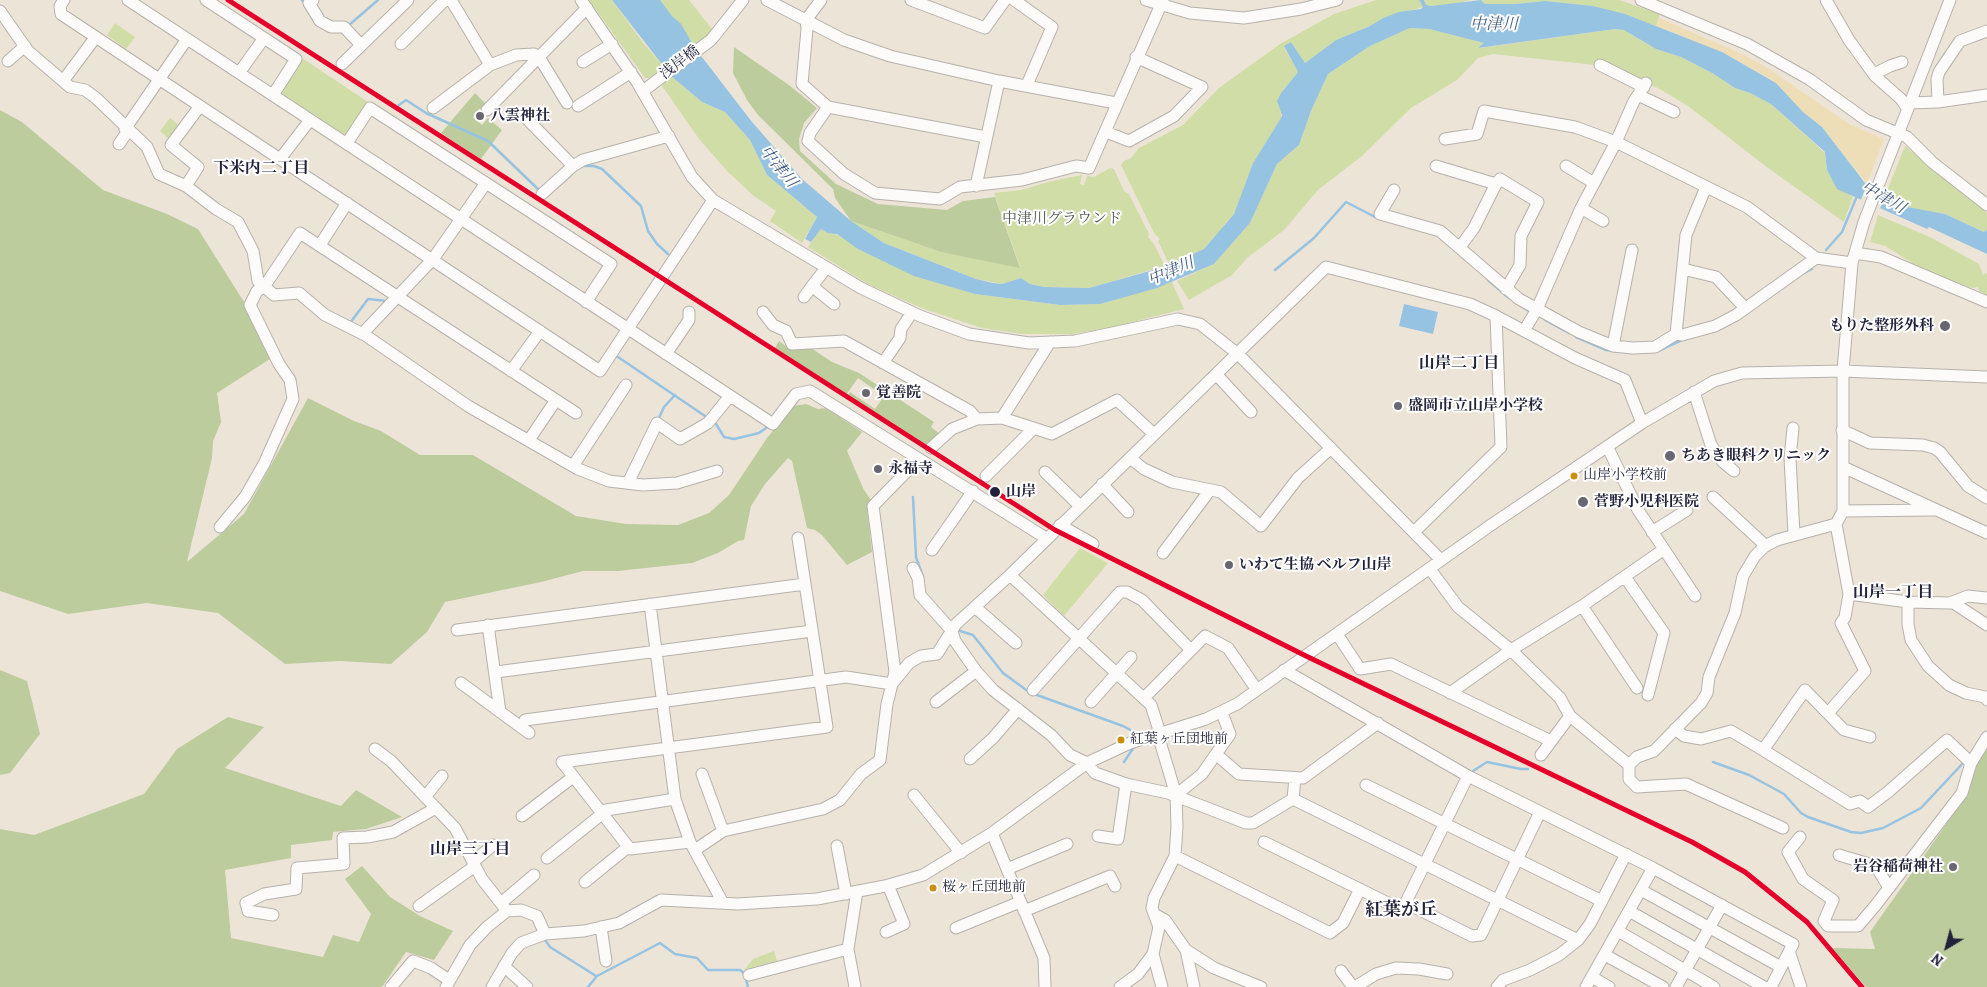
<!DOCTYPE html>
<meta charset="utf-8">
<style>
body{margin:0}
#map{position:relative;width:1987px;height:987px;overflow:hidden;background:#ede4d8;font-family:Alegreya,serif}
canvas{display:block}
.north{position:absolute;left:1922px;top:922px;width:50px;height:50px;-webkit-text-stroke:4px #fff;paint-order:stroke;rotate:217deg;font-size:14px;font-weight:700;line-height:20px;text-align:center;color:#22223b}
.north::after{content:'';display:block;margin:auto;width:18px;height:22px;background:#22223b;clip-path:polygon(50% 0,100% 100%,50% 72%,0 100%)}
</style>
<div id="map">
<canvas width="1987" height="987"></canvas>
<div class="north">N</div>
</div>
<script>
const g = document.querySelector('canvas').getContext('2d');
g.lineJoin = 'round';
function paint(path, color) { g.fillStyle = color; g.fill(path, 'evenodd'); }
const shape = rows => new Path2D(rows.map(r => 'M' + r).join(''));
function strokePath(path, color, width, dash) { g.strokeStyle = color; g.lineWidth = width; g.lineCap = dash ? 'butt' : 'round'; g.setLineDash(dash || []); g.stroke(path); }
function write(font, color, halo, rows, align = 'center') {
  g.font = font + ' Alegreya,"Noto Serif JP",serif'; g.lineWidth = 4; g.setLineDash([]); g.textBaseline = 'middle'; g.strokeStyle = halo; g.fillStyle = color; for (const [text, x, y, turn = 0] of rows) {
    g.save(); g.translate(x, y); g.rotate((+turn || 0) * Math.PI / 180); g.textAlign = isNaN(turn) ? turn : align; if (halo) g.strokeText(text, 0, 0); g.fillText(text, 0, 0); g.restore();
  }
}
paint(shape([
 [589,0,612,0,644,44,667,70,655,78,645,78],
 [660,0,689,0,713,30,695,48],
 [1376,0,1419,0,1423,7,1383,18,1370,26,1336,40,1305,63,1291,42,1284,47,1298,72,1281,93,1281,118,1253,163,1234,214,1204,249,1169,264,1158,241,1160,239,1154,233,1121,165,1124,161,1131,158,1139,148,1183,125,1219,88,1280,44,1334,14],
 [1424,0,1470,0,1456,4,1431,6,1426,5],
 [1481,0,1619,0,1660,14,1656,26,1593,6,1545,1,1515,4,1485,4],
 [115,23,135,37,126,49,107,35],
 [1410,28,1429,29,1485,43,1480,48,1615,29,1624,30,1656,49,1681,57,1712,73,1735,88,1750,93,1771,104,1825,153,1827,170,1837,188,1853,196,1844,222,1768,168,1688,106,1658,88,1595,65,1493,54,1478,58,1457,80,1411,108,1362,156,1318,190,1284,230,1247,258,1232,275,1189,300,1177,281,1214,264,1250,223,1277,164,1299,145,1311,111,1328,74,1370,46],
 [302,58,368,102,345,135,280,93],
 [671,76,702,102,725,112,750,140,767,175,817,217,802,243,770,221,776,211,754,196,728,172,699,139,660,83],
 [170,118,179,125,169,139,160,131],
 [1905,146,1987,213,1987,230,1984,232,1945,214,1908,207,1885,196],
 [1110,168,1114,169,1124,191,1129,194,1149,234,1148,237,1154,244,1165,266,1089,288,1044,287,1030,284,1021,278,1002,284,976,279,884,243,851,221,941,252,1020,267,994,193,1021,190,1052,181,1082,175,1080,184,1084,185,1087,176,1094,177],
 [1878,215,1932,238,1979,264,1983,275,1987,273,1987,295,1979,291,1978,287,1972,288,1942,277,1916,265,1885,246,1870,242],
 [821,228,975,294,1060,305,1100,304,1172,282,1184,309,1113,327,1073,334,1022,334,982,328,924,309,901,299,868,284,808,247],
 [1080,548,1108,563,1064,616,1043,595],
 [774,951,777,961,745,969,753,959]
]), '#d1dda6');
paint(shape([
 [734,47,789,85,817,108,804,123,799,139,800,151,836,184,878,204,947,210,963,201,995,197,1020,268,941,252,851,221,835,198,833,189,758,115,747,100,733,73],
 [475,93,487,105,483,110,480,108,473,117,482,125,488,118,502,130,481,159,441,133],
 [0,110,22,122,103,190,167,214,198,229,244,302,270,359,217,393,221,422,213,441,212,458,187,562,244,514,308,398,354,421,381,431,420,455,473,455,576,516,626,524,678,525,709,513,729,495,767,438,793,406,806,404,818,409,826,408,862,432,847,451,864,490,871,500,867,507,872,552,847,565,822,535,815,530,807,528,792,461,788,458,765,484,751,506,744,540,738,541,718,553,692,563,618,571,583,571,541,582,445,602,427,632,391,664,340,661,285,664,218,613,147,603,68,614,0,591],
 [779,341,790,349,811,348,832,362,859,373,934,422,931,427,940,434,927,447,847,397,850,392,875,409,884,396,881,394,858,378,846,395,774,350],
 [0,670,27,681,40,734,10,773,0,775],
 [228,717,264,727,225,768,341,806,356,790,402,817,366,829,333,832,332,840,291,845,291,858,225,870,231,938,323,957,333,935,359,942,371,914,345,879,362,866,390,897,420,916,453,931,434,960,406,952,382,987,0,987,0,829,34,835,144,794,177,749],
 [1987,747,1987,987,1866,987,1832,948,1875,949,1870,932,1969,792,1974,768]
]), '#bccc9d');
paint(shape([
 [1659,18,1740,53,1768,68,1849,124,1884,139,1867,184,1822,127,1803,112,1773,81,1722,52,1656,26]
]), '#eedeb8');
paint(shape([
 [612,0,660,0,672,16,681,24,695,48,752,122,802,179,851,221,884,243,976,279,993,283,1002,284,1021,278,1030,284,1044,287,1089,288,1164,267,1204,249,1234,214,1253,163,1281,118,1282,115,1277,101,1281,93,1298,72,1284,46,1291,42,1305,63,1336,40,1370,26,1383,18,1399,12,1421,9,1423,7,1419,0,1424,0,1426,5,1431,6,1481,0,1485,4,1515,4,1545,1,1593,6,1625,14,1722,52,1776,83,1803,112,1822,127,1865,183,1880,194,1908,207,1945,214,1984,232,1987,230,1987,254,1929,227,1927,229,1837,189,1827,170,1825,152,1771,104,1750,93,1735,88,1712,73,1681,57,1656,49,1624,30,1615,29,1478,48,1484,43,1429,29,1410,28,1370,46,1328,74,1311,111,1299,145,1277,164,1250,223,1214,264,1157,288,1100,304,1060,305,975,294,914,276,858,249,837,234,828,233,821,229,811,242,805,239,817,217,767,175,750,140,725,112,702,102,671,76],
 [1404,304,1438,312,1433,334,1399,326]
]), '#96c3e2');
paint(shape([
 [1868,182,1886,194,1879,211,1860,202]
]), '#ede4d8');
strokePath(shape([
 [302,0,303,1],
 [349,25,378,0],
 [399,105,406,100,426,113,488,141,540,191],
 [583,166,594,166,602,169,641,206,648,231,657,244,668,254],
 [556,188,571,175],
 [1826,250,1842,232,1857,196],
 [1275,270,1314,238,1346,202,1377,218],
 [1804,273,1812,269],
 [1488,280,1509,298],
 [1521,306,1532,313],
 [1545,320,1569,333],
 [350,323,368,299,387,301],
 [1576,337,1606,350,1632,353],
 [1658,351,1682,340],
 [618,357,705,416],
 [659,418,664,407,675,395],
 [716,424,724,437,734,439,759,433,766,428],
 [913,497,916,557,923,577],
 [957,630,973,635,1003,673,1029,692],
 [1034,694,1123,726,1136,733,1137,738],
 [1124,762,1134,747],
 [1713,762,1749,775,1784,794,1801,813,1808,817,1851,832,1861,833,1883,828,1921,808,1964,762],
 [1473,771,1487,762,1521,769,1528,769],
 [545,940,550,947,596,976],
 [746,979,748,987],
 [588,987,597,976,660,943,675,954,697,958,708,970,740,970,745,974]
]), '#96c3e2', 2.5);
const minor = shape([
 [64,0,60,6,61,14,600,371,713,200],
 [128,0,773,424,796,394,810,391,1046,538],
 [206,0,296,59,273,95],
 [313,0,309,3,320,21,331,27,344,27,361,45],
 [451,0,490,65,516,55,534,54,539,57,567,103],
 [581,0,637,82,692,177,713,200,861,288,920,316,969,334,1029,343,1075,341,1178,319,1200,324,1238,354,1441,560],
 [767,0,844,40,890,56,999,81,1116,103],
 [821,0,806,20,807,29,802,84,828,107,986,137],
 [911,0,985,28,1005,0],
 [1014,0,1052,27,1027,85],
 [1146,0,1190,13,1244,18,1301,9,1337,0],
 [1641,0,1747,44,1809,79,1866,120,1907,137,1932,162,1987,205],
 [1826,0,1849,40,1875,76,1901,99,1907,108],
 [0,11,28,51,70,87,85,90,96,98,147,147,159,174,186,186,216,209,238,222,253,251,258,281,274,295,299,293,325,315,365,335,468,406,578,469,609,481,643,485,677,483,717,471],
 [401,44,444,1,449,0],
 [8,61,25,46],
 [583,62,612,44],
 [342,64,408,0],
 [1600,65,1644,87],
 [239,73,264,38],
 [1875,76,1878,72,1890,66,1902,62],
 [63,81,95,38],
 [643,91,711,40,743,0],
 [1638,95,1674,112],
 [1938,102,1937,79,1939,72,1960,41,1987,31],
 [1909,103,1938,102,1987,95],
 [578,106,631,72],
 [828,107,810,133,808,141,844,174,875,193,940,199,960,187,1022,180,1076,166,1089,168,1163,0],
 [433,108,490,65],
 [487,110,587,8],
 [525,117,573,166],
 [125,129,187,39],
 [1106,132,1129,141,1174,116,1202,87,1136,57],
 [1445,139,1477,134,1484,111,1575,127,1616,142,1634,101,1646,83],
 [347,143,370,108,611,264,586,302],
 [119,144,128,131],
 [280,159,310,120],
 [1436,166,1496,184,1500,179,1538,202,1521,236,1520,265,1506,289],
 [1566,166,1594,183],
 [186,186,198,167,171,145,200,106],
 [976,186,999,81],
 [1394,190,1380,214,1440,231,1519,299,1579,332,1613,346,1633,348,1655,347,1676,334,1682,335,1715,326,1736,315,1816,258],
 [542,194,573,166,583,160,669,136],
 [1581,208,1603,221],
 [320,245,347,203],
 [1460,247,1474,228,1496,184],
 [1855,253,1881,257,1987,302],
 [1683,269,1716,277,1745,308],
 [823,272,812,286,834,304],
 [804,297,812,286],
 [763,312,773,325,786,331,792,344,844,341,970,411,977,419],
 [1524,331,1537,309,1581,208,1616,142,1747,207,1816,258,1852,263],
 [362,334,433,259,486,183],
 [1676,334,1686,235,1706,187],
 [1613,346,1632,250],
 [666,354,689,320,689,312],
 [883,363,900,338,901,329,909,317],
 [511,371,540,331],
 [1216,374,1251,412],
 [1694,392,1711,445,1723,462,1734,471],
 [1002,418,1050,342],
 [1793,428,1790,458,1794,534],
 [1842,430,1870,443,1923,445,1934,448,1940,452,1968,486,1987,498],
 [529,440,556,400],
 [931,448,952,429,977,419,1002,418,1052,434,1117,400,1154,434],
 [1608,448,1638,510,1695,596],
 [1130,458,1144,469,1172,482,1221,492,1261,526,1298,478,1331,448],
 [573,466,626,385],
 [1843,467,1987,533],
 [1045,472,1080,506],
 [986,476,1034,428],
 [628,483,657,423,680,439,708,423,730,396],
 [1102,484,1128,512],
 [1713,497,1766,546],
 [1843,511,1934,510],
 [1060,525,1093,544],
 [220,527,245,497,264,464,293,399,290,380,279,364,250,305,257,291,264,287,300,233,576,413],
 [1414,532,1501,447,1496,316],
 [1652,532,1687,510],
 [932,550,973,491],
 [1163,553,1210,490],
 [913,568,918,578,920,595,952,631,955,641,976,671,993,690,1051,735,1070,755,1087,763,1095,773,1126,784,1168,793,1246,823,1253,823,1293,799,1295,778],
 [1430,569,1458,607,1511,650,1560,698,1570,716,1629,765,1637,757,1654,751,1701,703,1707,693,1709,677,1735,613,1743,576,1755,556,1765,546,1777,540,1836,524],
 [1010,575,1151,705,1158,727,1158,735,1176,795,1177,827,1175,856,1154,898,1152,908,1159,927,1153,954,1138,974,1120,987],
 [1625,577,1664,633,1648,695],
 [1849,594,1908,602,1950,603,1968,596,1987,598],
 [1908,602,1908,624,1911,640,1928,666,1949,685,1966,693,1985,697,1987,700],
 [1952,602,1987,625],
 [650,604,675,799,690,842,723,903],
 [1582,606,1637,688],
 [976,608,1016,643],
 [488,625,500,712],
 [457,630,805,584],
 [1337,634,1360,669,1391,664,1551,741],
 [1284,670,1468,776,1653,868,1793,944,1771,987],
 [496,672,812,631],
 [461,683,529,733],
 [1033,690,1120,592,1127,592,1142,600,1190,649],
 [1450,693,1511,650,1582,606,1663,550],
 [1144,698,1205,636,1228,648,1257,690],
 [936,702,976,671],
 [1091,702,1131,657],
 [1828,713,1865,671,1841,623,1845,617,1849,594,1836,524,1843,511,1843,371,1852,263,1864,222,1950,0],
 [525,720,846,677,892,684,895,672,873,506,919,459],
 [1675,729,1684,736,1701,739,1731,731,1763,750,1805,690,1844,730,1870,737],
 [375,749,391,761,455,828,482,879,507,911],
 [1763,750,1850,804,1860,801,1868,807,1888,792,1947,740,1971,763],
 [1217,755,1239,774,1303,778,1378,723],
 [1541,755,1570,716],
 [970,759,993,738,1018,709],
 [562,762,827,727,798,538],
 [562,762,630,849,690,842],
 [1629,765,1629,779,1637,787,1686,784,1783,828],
 [702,774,723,831],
 [1366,785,1602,901],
 [914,795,961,853],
 [1176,795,1202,774,1230,734,1222,713],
 [425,797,442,776],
 [1293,799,1578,940],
 [600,811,675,799],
 [522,816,573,777],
 [992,833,1044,958,1045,987],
 [1098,836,1118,839,1126,784],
 [1800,837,1788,852,1803,879,1833,900,1824,921,1828,926,1858,926,1875,906,1962,793,1971,763,1987,737],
 [1264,842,1402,910,1468,776],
 [837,846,846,894],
 [695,850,723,831,823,809,840,800,861,774,880,760,887,704,892,684,909,663,921,656,937,654,956,624,1010,575,1326,267,1470,304,1496,316,1575,358,1625,380,1642,423],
 [1839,855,1876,866,1889,888],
 [1175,856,1330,933,1343,923,1360,889],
 [547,858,602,814],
 [473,862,493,845],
 [1007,869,1067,844],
 [585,882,628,847],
 [1641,890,1781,967],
 [501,903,534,875],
 [1406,903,1472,936,1481,935,1540,812],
 [419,906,475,866],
 [1024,911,1110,876,1115,886],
 [1629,911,1764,987],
 [1154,914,1165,920,1186,950,1194,987],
 [273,915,248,911,246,903,264,894,296,889,297,868,344,864,343,838,367,837,393,832,436,808],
 [601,927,606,961],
 [956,928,1020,902],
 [1618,931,1714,987],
 [886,932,904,924,888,885],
 [1186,950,1214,968,1261,987],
 [1153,954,1162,987],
 [1790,954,1801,987],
 [1605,955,1663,987],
 [504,966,527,987],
 [1341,971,1353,987],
 [749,975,848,949],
 [1592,977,1609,987],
 [391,987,413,961,431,968,449,980],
 [446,987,470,945,487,927,507,911,521,910,537,916,545,934],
 [492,987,512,953,521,943,545,934,584,931,619,923,661,900,738,904,817,899,885,886,923,875,992,833,1087,763,1130,743,1206,719,1237,704,1491,525,1642,423,1714,381,1742,373,1843,371,1987,377],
 [855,987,848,949,857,891],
 [1355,987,1376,974,1396,968,1419,969,1447,974],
 [1497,987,1503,980,1530,970,1559,955,1578,940,1590,924,1626,854],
 [1586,987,1653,868],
 [1676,987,1722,905]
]);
strokePath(minor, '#b6b1ab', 13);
strokePath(minor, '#fcfbf9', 11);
strokePath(shape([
 [228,0,1055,530,1306,656,1692,842,1745,872,1807,922,1862,987]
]), '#e4002b', 5);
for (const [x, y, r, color] of [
 [480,116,5,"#696672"],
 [1945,326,6,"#696672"],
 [866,393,5,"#696672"],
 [1398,406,5,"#696672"],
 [1670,456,6,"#696672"],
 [878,469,5,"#696672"],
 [1574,476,4.5,"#cc8c0c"],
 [995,492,6,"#22223b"],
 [1583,502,6,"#696672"],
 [1229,565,5,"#696672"],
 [1121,740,4.5,"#cc8c0c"],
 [1953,867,5,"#696672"],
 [933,888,4.5,"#cc8c0c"]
]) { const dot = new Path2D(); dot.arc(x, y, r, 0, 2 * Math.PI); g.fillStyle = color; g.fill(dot); strokePath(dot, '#fff', 2); }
write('14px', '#22223b', '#fff', [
 ["山岸小学校前",1583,476],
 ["紅葉ヶ丘団地前",1130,740],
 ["桜ヶ丘団地前",942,888]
], 'left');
write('15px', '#22223b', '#fff', [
 ["浅岸橋",680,63,-37]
]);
write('bold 15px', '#22223b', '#fff', [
 ["八雲神社",490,116],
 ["もりた整形外科",1934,326,"right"],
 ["覚善院",876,393],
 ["盛岡市立山岸小学校",1408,406],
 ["ちあき眼科クリニック",1681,456],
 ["永福寺",888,469],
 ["菅野小児科医院",1594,502],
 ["いわて生協 ベルフ山岸",1239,565],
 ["岩谷稲荷神社",1943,867,"right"]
], 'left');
write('15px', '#50584f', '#fff', [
 ["中津川グラウンド",1062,219]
]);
write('bold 15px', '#22223b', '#fff', [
 ["山岸",1006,492]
], 'left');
write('italic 16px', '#415d80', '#fff', [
 ["中津川",1494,25],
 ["中津川",778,167,51],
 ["中津川",1883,198,30],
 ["中津川",1171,272,-23]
]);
write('bold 16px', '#22223b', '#fff', [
 ["下米内二丁目",261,169],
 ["山岸二丁目",1459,364],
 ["山岸一丁目",1893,593],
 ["山岸三丁目",470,850]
]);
write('bold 18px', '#22223b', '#fff', [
 ["紅葉が丘",1401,911]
]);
</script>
